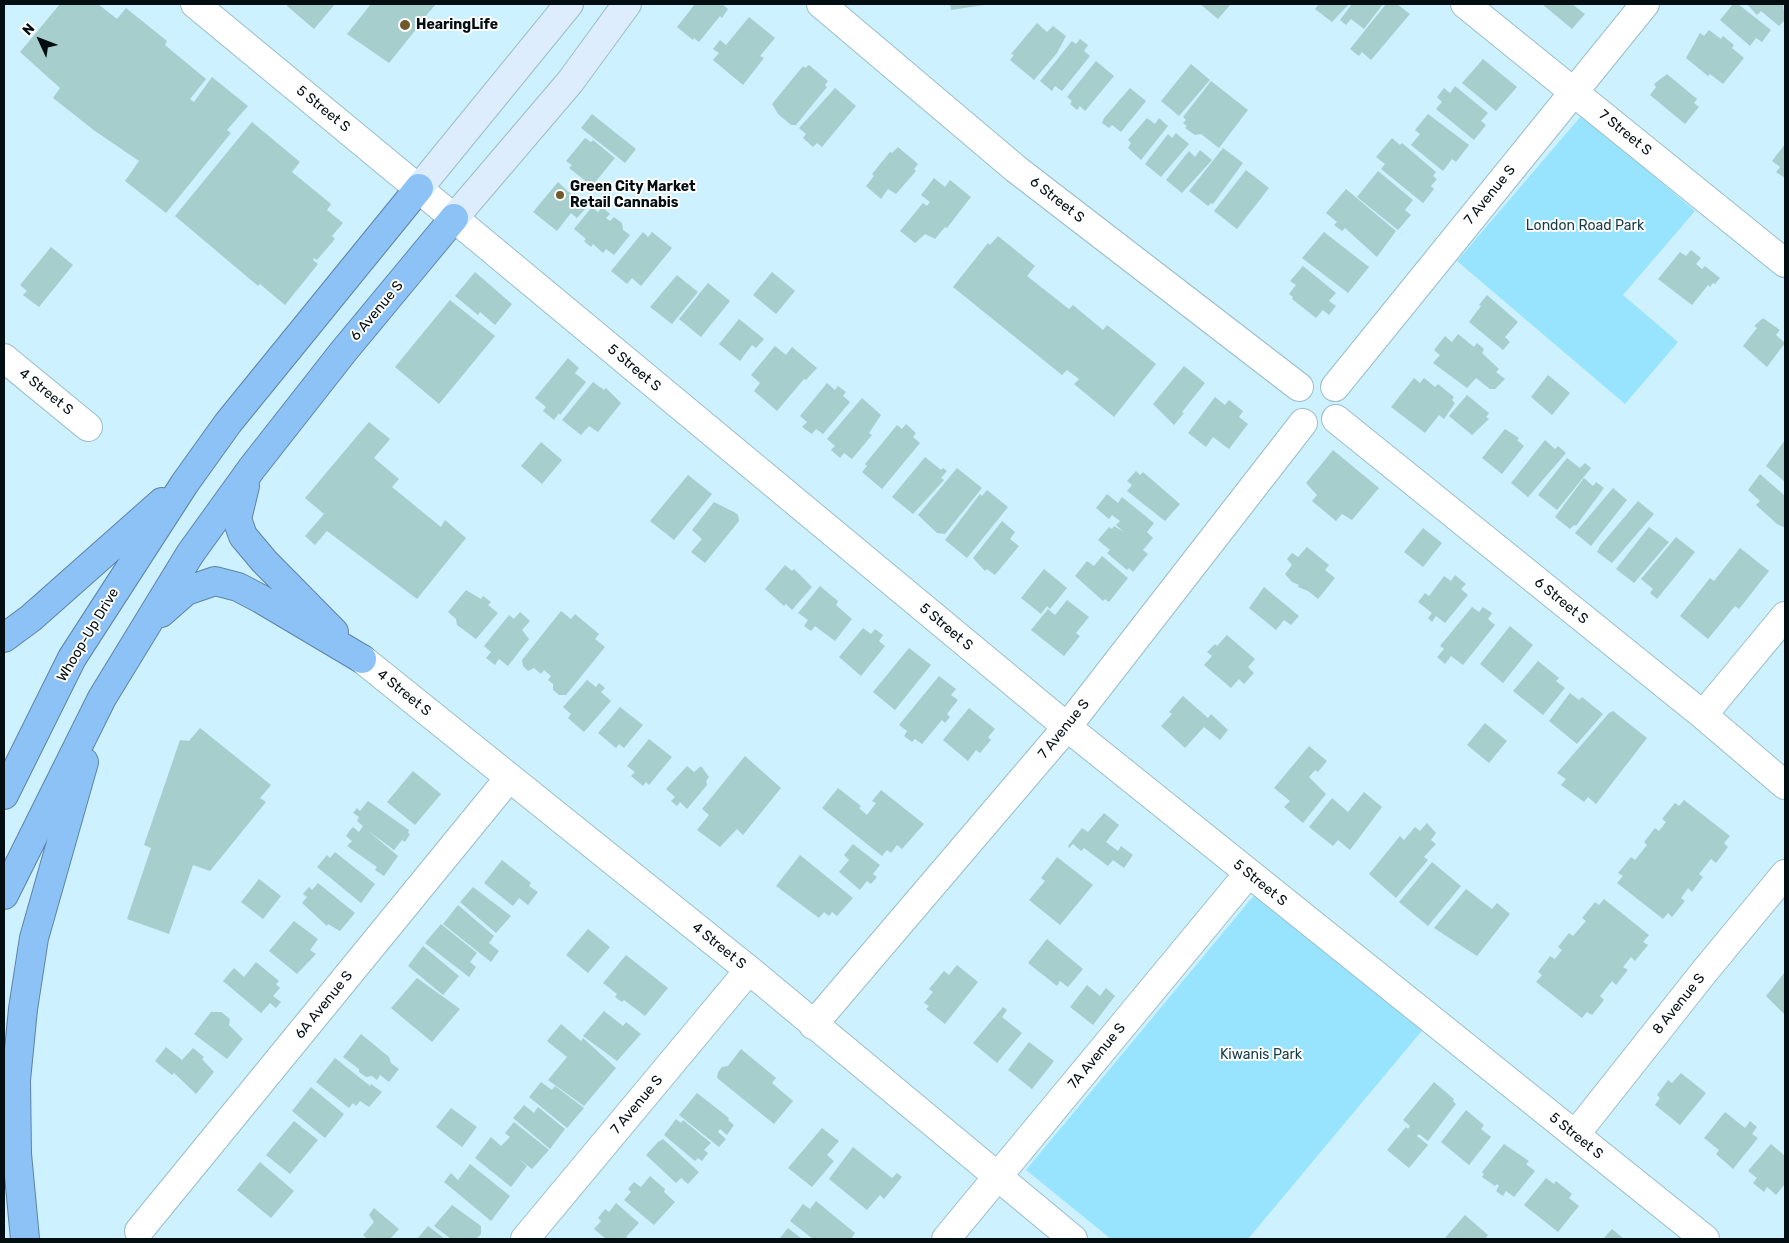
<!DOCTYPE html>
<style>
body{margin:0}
#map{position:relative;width:1789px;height:1243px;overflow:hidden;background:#cdf1fe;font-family:Rubik,sans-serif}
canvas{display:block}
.frame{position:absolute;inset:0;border:5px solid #030e13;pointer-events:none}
.north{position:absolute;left:15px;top:15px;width:50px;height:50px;-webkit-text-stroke:4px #fff;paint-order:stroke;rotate:313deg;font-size:14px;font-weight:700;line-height:20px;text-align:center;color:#030e13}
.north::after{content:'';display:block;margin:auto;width:18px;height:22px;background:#030e13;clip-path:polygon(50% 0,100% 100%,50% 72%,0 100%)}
</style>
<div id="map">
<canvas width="1789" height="1243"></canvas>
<div class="frame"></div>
<div class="north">N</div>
</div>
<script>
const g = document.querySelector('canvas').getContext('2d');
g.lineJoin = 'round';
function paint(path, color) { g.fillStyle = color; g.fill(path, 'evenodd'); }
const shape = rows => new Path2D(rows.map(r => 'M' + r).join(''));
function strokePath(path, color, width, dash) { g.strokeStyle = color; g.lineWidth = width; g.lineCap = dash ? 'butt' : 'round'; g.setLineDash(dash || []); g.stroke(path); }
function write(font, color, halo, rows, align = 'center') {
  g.font = font + ' Rubik,sans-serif'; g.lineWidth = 4; g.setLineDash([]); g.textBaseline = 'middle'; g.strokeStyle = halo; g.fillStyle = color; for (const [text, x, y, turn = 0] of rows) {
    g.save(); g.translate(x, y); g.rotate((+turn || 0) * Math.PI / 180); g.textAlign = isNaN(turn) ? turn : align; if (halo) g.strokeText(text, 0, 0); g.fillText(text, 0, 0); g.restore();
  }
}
paint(shape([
 [1582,115,1695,211,1623,295,1678,342,1625,404,1457,261],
 [1256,893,1425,1027,1248,1239,1111,1239,1026,1170]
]), '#98e4ff');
paint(shape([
 [60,4,98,4,117,19,126,8,167,41,165,45,206,79,190,99,194,102,212,77,248,106,227,130,231,133,166,213,125,181,139,161,95,131,53,98,60,88,20,52],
 [288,4,335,4,314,29,287,6],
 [371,4,436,4,425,17,421,18,422,22,389,63,347,34],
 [695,4,722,4,728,9,722,18,720,16,699,42,694,38,693,40,677,27],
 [950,4,983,4,984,5,951,10],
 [1200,4,1231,4,1218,19],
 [1319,4,1349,4,1332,22,1315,9],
 [1352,4,1383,4,1364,29,1351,19,1346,25,1340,20],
 [1386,4,1397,4,1410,14,1371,60,1362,52,1359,56,1350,49],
 [1542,4,1572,4,1585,14,1572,29],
 [1733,4,1738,4,1771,30,1762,42,1756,38,1750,46,1720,20],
 [1747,4,1783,4,1785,20,1779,26,1761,11,1757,15],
 [749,17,775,38,760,56,764,58,743,85,713,60,719,53,713,49,720,40,726,45],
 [1037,23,1047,32,1053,26,1066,36,1057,53,1034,80,1010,60,1014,55,1011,54],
 [1709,30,1721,39,1723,36,1734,45,1732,48,1744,58,1723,84,1710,74,1708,76,1686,58,1700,33,1704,36],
 [1080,39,1088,45,1084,51,1090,56,1062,91,1055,86,1052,91,1040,81,1072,41,1076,44],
 [1483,59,1517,87,1496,111,1462,83],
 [1096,61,1114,76,1085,111,1080,106,1077,110,1070,104,1072,101,1067,97],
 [1191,64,1210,80,1179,116,1161,101],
 [809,65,828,81,825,85,827,87,796,125,791,125,778,114,772,104,803,66,805,68],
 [1667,74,1697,99,1694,103,1699,107,1685,124,1650,95,1656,87,1654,84],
 [1211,81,1248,110,1219,148,1201,134,1195,135,1185,128,1187,126,1183,123,1186,120,1183,117],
 [1455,86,1488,113,1481,121,1486,125,1474,140,1436,109,1442,102,1437,97,1444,88,1450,93],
 [835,88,856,106,822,147,817,143,813,147,803,138,806,134,799,128],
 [1130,88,1146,101,1121,132,1112,125,1109,128,1102,123,1104,118],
 [592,114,636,149,625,163,581,128],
 [1428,114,1469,145,1456,162,1452,159,1443,171,1411,145,1420,134,1415,130],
 [1147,118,1155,124,1159,118,1168,126,1141,160,1128,148,1131,143,1128,140],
 [252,122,300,162,292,172,331,204,327,210,343,223,332,236,335,239,317,260,314,258,313,260,318,264,285,305,260,284,258,286,175,216],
 [1176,133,1189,144,1161,177,1145,164,1168,134,1172,138],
 [585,138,591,142,593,140,615,158,592,186,569,168,572,165,566,161],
 [1392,138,1400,145,1402,143,1436,172,1433,176,1437,179,1431,186,1434,189,1423,203,1381,169,1385,164,1376,157],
 [1785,144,1785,178,1776,172,1780,167,1772,161],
 [898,147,918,164,914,169,916,171,896,194,888,189,881,199,866,186,874,176,872,174,890,152,892,153],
 [1223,148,1243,163,1213,204,1211,203,1208,206,1189,191],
 [1200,150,1212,160,1182,193,1166,180,1189,151,1195,157],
 [1246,170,1269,188,1237,229,1214,211],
 [1378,171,1413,200,1405,210,1411,215,1398,230,1357,197],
 [934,178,945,187,950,180,971,197,947,228,945,227,935,239,925,234,915,243,900,231,923,203,927,206,930,202,921,195],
 [558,182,586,208,577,218,571,213,557,231,533,212],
 [1346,189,1396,231,1377,257,1345,228,1342,231,1334,225,1337,222,1326,213],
 [592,207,598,212,602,207,610,214,606,218,610,221,614,217,622,223,623,230,630,235,614,255,606,249,603,253,593,244,591,247,584,241,586,239,574,229],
 [643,232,648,237,652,232,672,248,641,286,632,278,627,284,611,271],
 [1324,232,1369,267,1348,293,1302,258],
 [998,236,1035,266,1027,276,1069,309,1073,305,1103,330,1107,325,1156,364,1114,417,1074,384,1079,379,1067,370,1062,375,953,287,988,243,990,245],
 [51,247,73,265,39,307,23,295,27,291,20,285],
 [1691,250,1701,258,1696,264,1702,269,1705,266,1720,278,1715,284,1713,283,1710,287,1708,285,1692,305,1658,279,1680,252,1686,256],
 [1303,266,1336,293,1329,301,1336,306,1329,315,1323,310,1316,318,1292,299,1293,297,1289,294,1296,285,1290,281],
 [475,272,512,304,495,325,480,312,478,315,455,296],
 [772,272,795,291,776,314,753,295],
 [677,275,698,292,672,324,650,307],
 [708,283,730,301,701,337,679,319],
 [1487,295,1518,322,1505,337,1510,342,1503,350,1469,322,1481,306,1479,305],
 [450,300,495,336,439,404,395,367],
 [1763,318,1780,330,1776,335,1785,343,1767,367,1743,346,1757,328,1754,326],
 [739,319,764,339,756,348,752,345,740,361,719,344],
 [1458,334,1474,347,1477,343,1484,349,1482,353,1499,369,1496,372,1505,379,1495,389,1490,389,1476,378,1467,388,1433,363,1440,355,1434,350,1445,336,1452,342],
 [775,346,786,355,792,347,817,368,806,380,804,379,777,411,754,391,760,383,751,375],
 [568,358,579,368,575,373,586,382,560,415,559,413,554,420,543,411,546,407,535,398],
 [1184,366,1205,383,1182,412,1184,413,1174,425,1153,404],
 [1548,375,1570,393,1552,415,1531,397],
 [1414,378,1420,383,1424,378,1435,387,1438,384,1454,397,1452,400,1455,403,1444,419,1439,415,1425,433,1391,407],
 [593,382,604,390,606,388,621,403,598,432,589,426,581,435,562,420],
 [827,383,835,390,838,386,846,392,843,396,850,402,823,434,816,429,812,434,802,427,807,422,800,416],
 [1467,395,1489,413,1486,417,1489,419,1472,435,1449,416],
 [1215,397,1225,405,1229,400,1243,411,1239,417,1248,424,1229,449,1213,437,1206,447,1188,433],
 [862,398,881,415,869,433,872,435,852,459,844,453,840,458,831,450,835,446,827,439],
 [369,422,390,439,374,458,399,479,392,487,441,527,445,520,466,538,417,599,327,531,315,545,305,536,324,514,305,498],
 [906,424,916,433,913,437,920,443,882,489,862,472,867,466,865,464,897,425,902,429],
 [1505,429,1519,438,1517,440,1524,446,1502,474,1482,458],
 [1545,440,1555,449,1558,446,1566,453,1528,497,1511,483],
 [1785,440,1785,482,1766,466],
 [541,442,562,460,542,484,521,466],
 [1333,450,1379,488,1352,520,1342,514,1336,521,1312,501,1317,495,1306,483],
 [925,457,941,470,943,468,947,471,941,478,944,480,913,514,892,497],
 [1567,458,1580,468,1585,463,1591,468,1557,510,1538,495],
 [957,468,982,488,945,534,937,533,918,515],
 [1136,471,1140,475,1143,472,1180,504,1165,521,1127,491,1132,485,1127,481],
 [1760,474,1785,496,1785,528,1777,524,1756,505,1760,501,1748,490],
 [688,475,712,494,674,540,650,521],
 [1584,478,1593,486,1596,482,1604,488,1576,526,1574,525,1570,529,1555,517],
 [1613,488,1627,500,1591,546,1575,533],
 [987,490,1008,507,967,558,945,540,980,494,982,496],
 [1107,494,1118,503,1122,497,1154,523,1147,532,1153,538,1143,550,1148,554,1133,572,1129,568,1127,570,1107,553,1110,550,1098,540,1109,527,1112,529,1114,526,1124,532,1116,525,1120,521,1112,515,1109,519,1096,508],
 [1638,501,1654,514,1612,563,1597,552,1600,546],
 [714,502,734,512,738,515,739,521,705,563,691,552,702,539,692,530],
 [1002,521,1015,532,1010,539,1019,546,995,575,987,569,985,571,973,558],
 [1649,527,1669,542,1634,583,1616,569],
 [1423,528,1442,543,1423,567,1404,552],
 [1676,537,1695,552,1657,599,1650,593,1653,589,1641,579],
 [1307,547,1329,565,1325,570,1335,578,1318,599,1308,591,1298,587,1299,585,1292,582,1285,574,1292,565,1287,559,1292,553,1298,557],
 [1740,548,1769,571,1739,609,1735,606,1708,639,1680,616,1710,578,1714,581],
 [1102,556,1128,578,1109,602,1105,599,1103,601,1075,576,1087,561,1094,566],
 [785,565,792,571,794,569,812,587,792,610,786,604,784,606,765,589],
 [1044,569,1067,588,1050,609,1047,606,1041,614,1021,598],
 [1455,575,1466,584,1461,589,1468,595,1445,623,1436,616,1432,622,1428,618,1432,613,1418,602,1425,593,1429,596,1444,576,1451,581],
 [820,586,838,601,836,605,852,619,835,641,815,626,811,631,804,626,808,620,798,613],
 [1264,587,1299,616,1291,625,1284,620,1276,630,1249,608],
 [466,590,481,599,483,596,491,602,488,605,498,613,476,639,457,625,456,619,448,612],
 [1067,600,1089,617,1076,633,1080,636,1064,656,1031,630,1048,609,1055,615],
 [1472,607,1479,612,1483,607,1492,613,1488,619,1495,625,1463,665,1451,656,1445,664,1437,657,1444,649,1440,646],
 [561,611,571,619,575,614,599,634,595,639,605,647,566,695,559,695,553,690,553,684,548,680,551,676,544,670,541,674,534,668,528,671,523,666,522,660],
 [520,612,530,621,522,630,529,639,508,666,499,659,495,665,486,658,491,652,484,646,509,615,514,619],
 [1510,626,1533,645,1503,683,1480,664],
 [863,628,871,634,875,629,883,635,879,641,885,646,861,676,839,657],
 [1227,635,1255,659,1248,667,1254,673,1244,684,1239,679,1231,688,1204,665,1212,656,1207,652,1215,644,1217,646],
 [909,648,931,665,895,710,873,692],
 [1538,661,1559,678,1556,681,1565,688,1543,715,1513,691],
 [939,676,956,689,951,695,958,700,947,714,950,717,945,723,942,720,922,744,915,739,912,742,904,736,907,731,899,725],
 [587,680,596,687,599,683,605,688,601,692,611,701,584,732,568,718,571,714,563,707],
 [1570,693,1579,700,1582,697,1603,714,1577,744,1549,721],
 [1183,696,1208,718,1211,714,1228,730,1220,740,1204,727,1185,748,1161,726,1172,714,1169,712],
 [620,707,643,725,624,748,619,744,616,748,598,733],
 [969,708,995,729,988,737,991,740,980,753,976,750,968,761,943,740],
 [1613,711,1647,738,1596,804,1588,797,1584,802,1561,785,1566,779,1557,773,1609,713],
 [1485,723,1507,741,1489,763,1467,745],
 [200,728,271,785,260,798,266,802,210,871,193,865,169,934,127,919,151,848,144,845,180,740,189,741],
 [649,739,672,757,649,785,646,782,643,786,631,776,635,772,627,766],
 [1309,746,1327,761,1318,772,1315,770,1309,777,1326,794,1303,823,1284,807,1290,801,1274,788],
 [745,756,781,788,743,835,737,829,720,847,697,830,709,815,702,809],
 [687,766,694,772,701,766,709,777,706,781,707,785,687,809,680,802,677,806,671,801,675,797,666,789],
 [413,771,441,794,415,825,387,802],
 [838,788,861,806,859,808,867,815,876,803,872,801,881,790,924,824,902,849,897,845,891,853,887,850,882,856,822,808],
 [1364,792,1382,807,1350,850,1338,840,1333,846,1309,827,1332,798,1348,812],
 [1684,800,1730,836,1724,843,1728,847,1716,863,1711,859,1699,874,1703,877,1692,892,1688,888,1681,898,1685,901,1672,917,1668,913,1663,919,1617,883,1623,876,1618,873,1631,857,1635,860,1647,845,1644,842,1655,828,1659,831,1666,822,1662,819,1675,803,1679,806],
 [368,801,409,830,408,833,410,834,405,842,402,840,394,850,367,830,398,856,384,876,375,870,377,867,347,846,352,841,346,836,350,830,353,827,359,832,363,826,357,821,359,817,353,813,357,808,360,811],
 [1104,813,1119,825,1106,842,1118,851,1121,846,1133,855,1124,868,1113,860,1108,866,1084,848,1081,851,1073,844,1069,848,1068,846,1082,828,1088,832],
 [1427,823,1436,833,1431,840,1436,844,1424,857,1428,860,1396,898,1369,874,1400,836,1404,840,1415,827,1420,831],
 [853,844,880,865,873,874,877,877,871,884,867,881,860,890,839,872,849,860,844,855],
 [335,852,375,884,361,903,317,867,327,855,330,858],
 [800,855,853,898,837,916,832,912,829,916,824,912,819,918,776,886],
 [1057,857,1093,885,1060,925,1029,900,1045,881,1041,878],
 [502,860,531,883,529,886,538,892,528,905,519,898,513,906,484,883],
 [1432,862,1461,886,1428,926,1399,902],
 [259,879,281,896,263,919,241,902],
 [318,883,355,913,340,931,328,924,327,926,302,903,307,897,303,894,309,887,312,890],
 [473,887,511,916,496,933,460,902],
 [1466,889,1492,909,1497,903,1510,914,1477,956,1434,928],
 [1604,899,1649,935,1643,942,1648,945,1635,961,1631,957,1623,967,1628,970,1616,985,1612,981,1600,996,1604,1000,1592,1015,1587,1012,1582,1018,1536,982,1542,975,1538,972,1550,956,1555,959,1562,950,1558,947,1569,933,1573,936,1586,921,1582,918,1595,902,1599,905],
 [458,905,494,936,489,943,499,951,491,962,443,924],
 [294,921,318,939,310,950,316,954,297,974,269,951],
 [441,924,477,953,470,962,476,967,469,977,425,943],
 [588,929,610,947,588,973,566,955],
 [1047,939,1083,969,1068,987,1060,981,1057,986,1028,963],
 [423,946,459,976,443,995,408,966],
 [626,955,668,988,645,1016,624,1000,622,1002,615,997,617,994,603,983],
 [256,962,279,981,276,984,280,988,273,996,281,1002,276,1008,270,1003,261,1013,223,981,234,968,244,977],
 [957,965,978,982,945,1024,926,1009,929,1006,924,1003,933,992,929,989,944,971,949,975],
 [1785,972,1785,1015,1766,996],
 [417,978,460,1009,432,1042,391,1008],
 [1087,985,1100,996,1106,988,1115,996,1093,1025,1070,1007],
 [1003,1007,1007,1010,1002,1017,1022,1033,997,1063,973,1043],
 [604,1011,623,1026,626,1022,641,1034,617,1061,583,1036],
 [211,1012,221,1012,230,1019,229,1025,243,1039,227,1059,194,1034],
 [561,1024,581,1041,583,1038,616,1068,584,1106,548,1080,567,1057,547,1041],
 [361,1034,389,1057,391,1063,399,1069,389,1082,380,1075,377,1080,372,1076,366,1077,359,1072,359,1069,343,1057],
 [1029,1042,1054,1061,1032,1089,1008,1070],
 [166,1047,182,1060,193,1048,204,1057,202,1059,214,1072,196,1094,174,1073,172,1075,155,1061],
 [741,1049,776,1078,772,1083,793,1101,774,1124,717,1078,718,1072,722,1067,728,1066],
 [335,1058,370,1086,371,1084,382,1092,369,1107,360,1101,356,1106,353,1103,349,1108,316,1082],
 [1681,1073,1706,1093,1680,1125,1655,1105,1660,1098,1657,1095,1668,1080,1672,1083],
 [541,1082,552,1090,555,1086,584,1108,567,1128,529,1097],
 [1434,1082,1454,1099,1453,1101,1456,1104,1428,1141,1419,1134,1417,1136,1428,1145,1409,1168,1387,1150,1406,1127,1408,1129,1410,1126,1403,1120],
 [311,1087,344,1114,325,1138,292,1111],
 [697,1093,729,1118,728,1120,734,1125,727,1135,720,1129,718,1132,726,1139,719,1147,679,1115],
 [524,1105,534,1113,538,1107,565,1129,550,1149,513,1118],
 [451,1108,477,1127,462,1147,436,1127],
 [1466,1110,1484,1125,1481,1129,1491,1137,1469,1165,1441,1142],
 [1725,1112,1745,1128,1750,1121,1757,1127,1752,1134,1758,1138,1733,1169,1716,1154,1719,1150,1704,1138],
 [676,1119,681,1123,683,1120,711,1143,704,1150,708,1153,702,1161,698,1158,695,1161,664,1135],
 [294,1121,318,1140,290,1174,266,1155],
 [514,1122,549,1150,532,1169,518,1158,527,1166,511,1187,475,1158,491,1137,501,1146,510,1137,505,1133],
 [822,1128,839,1141,827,1155,834,1161,812,1187,788,1168],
 [663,1139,699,1172,688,1184,681,1178,676,1183,646,1155,658,1142],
 [1504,1144,1529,1161,1526,1164,1535,1171,1514,1197,1506,1191,1503,1196,1496,1191,1499,1186,1497,1184,1495,1186,1482,1177,1484,1174,1482,1172],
 [1771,1144,1785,1156,1785,1184,1776,1195,1767,1187,1764,1192,1753,1183,1757,1178,1748,1171],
 [853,1147,892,1178,897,1173,902,1177,884,1199,880,1195,867,1210,829,1179],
 [260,1162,294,1191,271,1218,237,1190],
 [470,1164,510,1196,491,1221,444,1182,451,1173,458,1180],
 [650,1176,665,1189,664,1192,675,1202,654,1225,624,1200,631,1192,628,1189,634,1182,641,1187],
 [1546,1178,1554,1184,1556,1181,1572,1194,1569,1198,1579,1206,1558,1232,1524,1205],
 [816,1201,855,1233,851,1239,813,1239,790,1221,803,1204,810,1209],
 [616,1203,639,1223,626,1237,629,1239,606,1239,594,1229,601,1221,598,1218,605,1209,609,1212],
 [452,1205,481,1226,481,1234,476,1239,451,1239,434,1226],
 [374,1208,399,1229,390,1239,368,1239,363,1235,374,1222,369,1215],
 [1465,1215,1488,1235,1485,1239,1444,1239],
 [428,1226,445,1239,417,1239],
 [788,1228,802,1239,779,1239],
 [1612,1229,1624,1239,1603,1239]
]), '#a6cecd');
const minor = shape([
 [821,4,1016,169,1299,387],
 [1465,4,1785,263],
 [454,218,1067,727,1705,1239],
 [4,358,88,427],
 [1335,387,1645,4],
 [1336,419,1703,715,1785,785],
 [362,659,749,970,1073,1239],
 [1703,715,1785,616],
 [813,1025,1067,727,1303,423],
 [1575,1135,1704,972,1785,874],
 [139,1231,509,778],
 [525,1239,749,970],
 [946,1239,1248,874]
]);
const tertiary = shape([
 [195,4,454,218]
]);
const secondary = shape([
 [419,188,569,4],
 [454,218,570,82,627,4]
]);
const motorway = shape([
 [245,486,237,519,243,536,264,561,334,632],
 [161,613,186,591,215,581,238,587,261,599,362,659],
 [4,638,31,618,162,502],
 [4,795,72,658,185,483,228,423,419,188],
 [4,895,102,698,190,554,252,468,343,352,454,218],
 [25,1239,17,1154,16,1080,23,1009,34,938,84,762]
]);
strokePath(minor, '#9abdca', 30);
strokePath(tertiary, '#9abdca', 30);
strokePath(secondary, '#9abdca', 30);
strokePath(motorway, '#5d83a7', 30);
strokePath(minor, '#fff', 28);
strokePath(tertiary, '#fff', 28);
strokePath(secondary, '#ddedfd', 28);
strokePath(motorway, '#8dc2f7', 28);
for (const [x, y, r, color] of [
 [405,25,6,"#705a2a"],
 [560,195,5,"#705a2a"]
]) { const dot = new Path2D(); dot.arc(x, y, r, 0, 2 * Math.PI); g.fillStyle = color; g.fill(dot); strokePath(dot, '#fff', 2); }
write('bold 14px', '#030e13', '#fff', [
 ["HearingLife",416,25],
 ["Green City Market",570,187],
 ["Retail Cannabis",570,203]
], 'left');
write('14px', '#030e13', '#fff', [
 ["5 Street S",323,109,39],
 ["7 Street S",1625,133,39],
 ["7 Avenue S",1490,195,-51],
 ["6 Street S",1057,200,38],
 ["6 Avenue S",377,311,-50],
 ["5 Street S",634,368,40],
 ["4 Street S",46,392,39],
 ["6 Street S",1561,601,39],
 ["5 Street S",946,627,40],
 ["Whoop-Up Drive",88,635,-59],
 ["4 Street S",404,693,39],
 ["7 Avenue S",1064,729,-51],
 ["5 Street S",1260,883,39],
 ["4 Street S",719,946,39],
 ["8 Avenue S",1679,1004,-51],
 ["6A Avenue S",324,1005,-51],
 ["7A Avenue S",1097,1056,-50],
 ["7 Avenue S",637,1105,-50],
 ["5 Street S",1576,1136,39]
]);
write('14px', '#153c48', '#fff', [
 ["London Road Park",1585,226],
 ["Kiwanis Park",1261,1055]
]);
</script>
